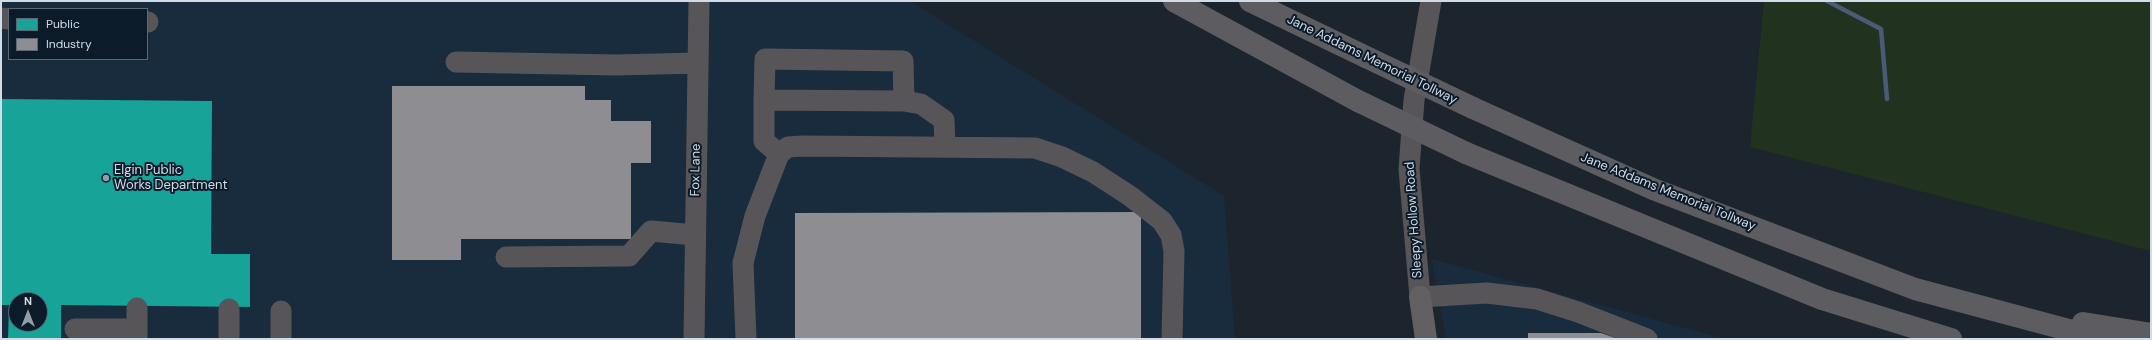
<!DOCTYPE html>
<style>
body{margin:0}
#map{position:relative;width:2152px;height:340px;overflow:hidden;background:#1c252d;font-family:"DM Sans",sans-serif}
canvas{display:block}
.frame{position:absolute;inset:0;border:2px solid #d2dce7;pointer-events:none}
.legend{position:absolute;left:8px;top:8px;width:140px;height:52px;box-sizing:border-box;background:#0c1b2a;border:1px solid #5b6876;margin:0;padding:5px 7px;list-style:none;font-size:12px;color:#d2dce7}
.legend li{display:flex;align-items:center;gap:8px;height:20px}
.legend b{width:20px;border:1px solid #5b6876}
.north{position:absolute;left:8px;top:292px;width:40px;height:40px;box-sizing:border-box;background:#0c1b2a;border:1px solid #5b6876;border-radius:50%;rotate:0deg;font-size:11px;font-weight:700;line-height:16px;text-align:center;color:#d2dce7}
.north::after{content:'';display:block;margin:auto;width:14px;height:18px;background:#929ca6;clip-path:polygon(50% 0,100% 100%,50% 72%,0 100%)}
</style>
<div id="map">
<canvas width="2152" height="340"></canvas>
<div class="frame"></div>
<ul class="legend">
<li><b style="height:11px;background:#17a398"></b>Public</li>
<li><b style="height:11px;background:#8d8d92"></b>Industry</li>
</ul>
<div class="north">N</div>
</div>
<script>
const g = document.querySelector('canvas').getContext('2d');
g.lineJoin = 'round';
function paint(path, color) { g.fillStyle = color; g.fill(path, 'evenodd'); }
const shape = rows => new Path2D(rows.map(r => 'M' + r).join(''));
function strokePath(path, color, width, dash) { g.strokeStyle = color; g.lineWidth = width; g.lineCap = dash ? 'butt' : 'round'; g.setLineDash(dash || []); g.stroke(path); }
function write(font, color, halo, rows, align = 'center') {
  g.font = font + ' "DM Sans",sans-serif'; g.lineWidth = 4; g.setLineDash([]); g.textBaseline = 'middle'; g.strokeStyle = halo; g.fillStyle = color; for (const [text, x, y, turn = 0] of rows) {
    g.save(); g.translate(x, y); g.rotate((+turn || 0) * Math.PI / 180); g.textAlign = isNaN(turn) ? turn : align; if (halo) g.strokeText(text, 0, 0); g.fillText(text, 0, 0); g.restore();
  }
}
paint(shape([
 [1,1,910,1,1224,196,1235,339,1,339],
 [9,9,147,9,147,59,9,59],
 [16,300,40,300,40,324,16,324],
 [1432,259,1725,339,1446,339]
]), '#192c3e');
paint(shape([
 [1764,1,2151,1,2151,251,1750,147]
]), '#21321e');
paint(shape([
 [1,99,212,101,211,254,250,254,250,307,61,305,61,339,8,339,9,305,1,305],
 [16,300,40,300,40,324,16,324]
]), '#17a398');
paint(shape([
 [392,86,585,86,585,100,611,100,611,121,651,121,651,163,631,163,631,239,461,239,461,260,392,260],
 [1141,212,1141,339,795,339,795,213],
 [1528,333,1601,333,1618,339,1528,339]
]), '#8d8d92');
strokePath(shape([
 [1827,1,1881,29,1887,99]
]), '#4b5a76', 4.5);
strokePath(shape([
 [1431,1,1414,100,1409,169,1420,297,1487,293,1537,299,1578,312,1647,339],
 [1,18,9,19],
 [147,22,148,22],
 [456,62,616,65,698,63],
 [764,100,904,101,903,61,765,59,764,100,764,141,779,154],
 [904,101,921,104,944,120,945,147],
 [506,257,629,256,651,231,695,235],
 [229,309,229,339],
 [75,329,137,329],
 [137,339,137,308],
 [281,339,281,311],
 [694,339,699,1],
 [746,339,743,263,755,216,779,154,788,147,803,146,1035,148,1062,157,1093,172,1130,196,1162,221,1171,235,1174,251,1172,339]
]), '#585558', 21);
strokePath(shape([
 [1420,297,1426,339]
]), '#626062', 22);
strokePath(shape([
 [1174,1,1358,101],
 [1250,1,1366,57],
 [1473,108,1653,189,1915,289,2102,339],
 [1466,153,1822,299,1951,339],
 [2083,323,2151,334]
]), '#5d5c60', 22);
strokePath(shape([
 [1366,57,1473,108],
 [1358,101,1466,153]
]), '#5d5c60', 22);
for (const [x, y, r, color] of [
 [106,178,4,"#929ca6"]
]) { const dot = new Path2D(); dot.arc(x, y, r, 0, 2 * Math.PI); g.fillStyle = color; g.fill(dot); strokePath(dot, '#0c1b2a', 1.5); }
write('13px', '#d2dce7', '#0c1b2a', [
 ["Jane Addams Memorial Tollway",1372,60,26],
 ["Fox Lane",696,170,-89],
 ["Jane Addams Memorial Tollway",1668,192,22],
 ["Sleepy Hollow Road",1414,220,-94]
]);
write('13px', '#d2dce7', '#0c1b2a', [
 ["Elgin Public",114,171],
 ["Works Department",114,186]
], 'left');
</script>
